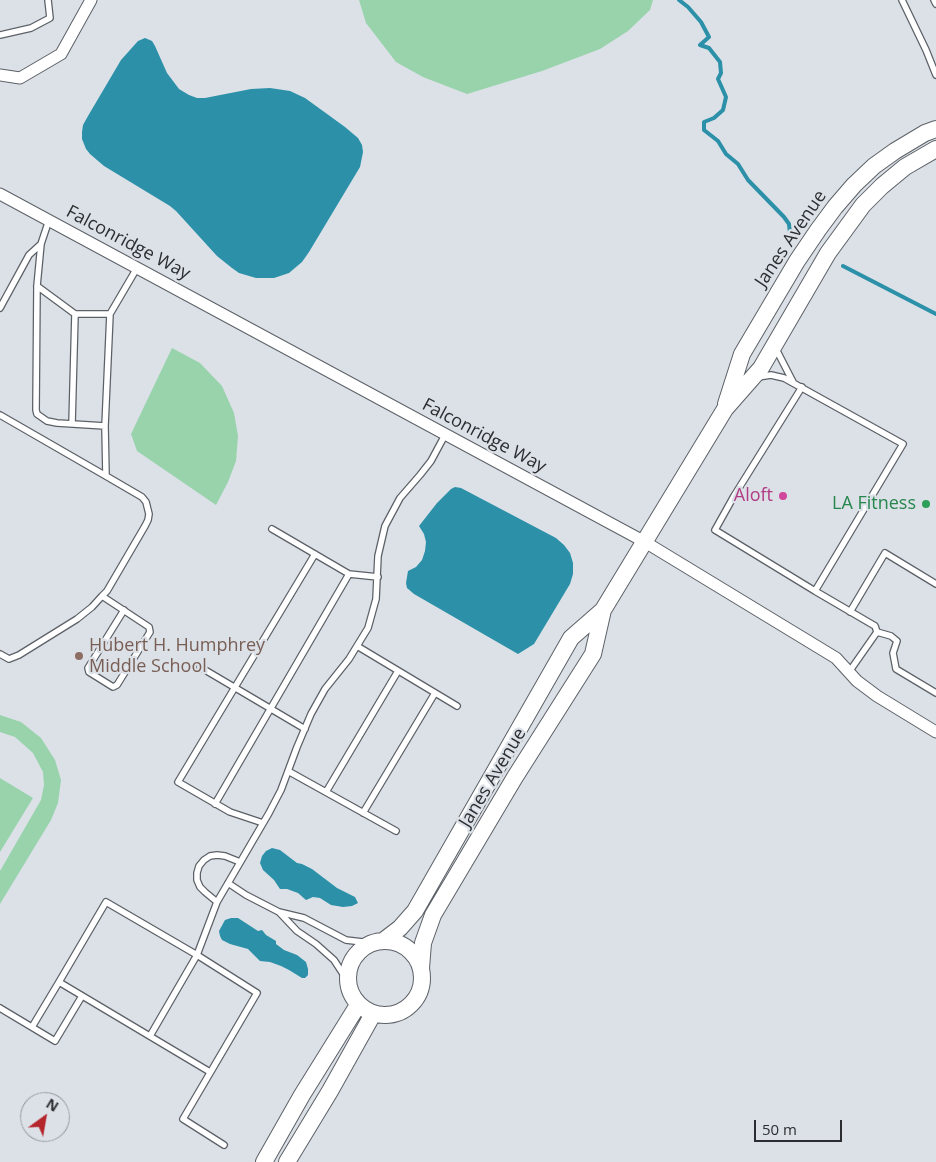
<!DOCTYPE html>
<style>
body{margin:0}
#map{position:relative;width:936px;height:1162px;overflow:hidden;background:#dbe1e7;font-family:"Open Sans",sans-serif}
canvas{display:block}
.north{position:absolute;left:20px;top:1092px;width:50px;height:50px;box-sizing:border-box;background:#dbe1e7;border:1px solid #95999e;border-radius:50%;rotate:32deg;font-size:14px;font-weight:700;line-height:20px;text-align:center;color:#2b2d30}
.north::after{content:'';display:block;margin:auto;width:18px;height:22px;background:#b5252c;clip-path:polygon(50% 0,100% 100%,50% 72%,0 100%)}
.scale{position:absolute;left:754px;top:1120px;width:88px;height:22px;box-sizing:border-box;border:2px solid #2b2d30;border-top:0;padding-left:6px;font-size:15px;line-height:18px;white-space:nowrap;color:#2b2d30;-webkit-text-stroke:4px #dbe1e7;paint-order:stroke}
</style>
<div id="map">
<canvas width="936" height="1162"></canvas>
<div class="north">N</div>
<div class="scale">50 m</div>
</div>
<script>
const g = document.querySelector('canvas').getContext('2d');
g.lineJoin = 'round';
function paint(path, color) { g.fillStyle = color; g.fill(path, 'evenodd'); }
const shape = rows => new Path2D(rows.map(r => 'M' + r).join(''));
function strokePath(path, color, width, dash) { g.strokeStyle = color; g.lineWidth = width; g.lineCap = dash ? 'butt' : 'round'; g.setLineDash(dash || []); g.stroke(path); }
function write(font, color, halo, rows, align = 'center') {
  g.font = font + ' "Open Sans",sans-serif'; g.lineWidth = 4.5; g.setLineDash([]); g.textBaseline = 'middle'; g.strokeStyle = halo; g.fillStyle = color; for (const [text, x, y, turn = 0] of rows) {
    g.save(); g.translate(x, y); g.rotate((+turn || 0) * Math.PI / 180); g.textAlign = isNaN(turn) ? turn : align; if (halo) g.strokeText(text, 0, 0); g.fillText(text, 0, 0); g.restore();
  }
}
paint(shape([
 [359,0,653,0,650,10,628,31,600,49,542,71,467,94,423,77,396,62,366,23],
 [172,348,200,363,222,386,234,413,238,436,236,461,228,482,216,505,137,451,131,434],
 [0,715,21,722,41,738,55,760,61,780,58,803,51,820,0,904,0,871,41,800,44,785,43,772,33,753,15,737,0,732],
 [0,778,33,798,0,852]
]), '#98d3ac');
paint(shape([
 [145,38,152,41,155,46,167,73,179,89,189,95,197,98,205,98,251,89,270,88,290,91,305,98,345,127,358,138,362,145,363,152,360,167,309,252,302,262,289,273,274,278,256,278,239,273,232,268,217,256,176,211,170,206,104,166,90,154,86,149,82,139,82,132,83,125,88,116,121,60,138,41],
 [455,487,461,488,556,538,564,545,570,553,573,563,573,574,570,584,534,644,518,654,414,594,407,588,406,583,408,571,416,567,422,560,425,551,426,542,424,534,419,526,437,503,451,489],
 [272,848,280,850,297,863,302,864,312,869,337,888,355,897,358,903,352,906,343,907,331,905,320,898,313,897,306,900,298,893,287,889,280,889,274,880,263,870,260,863,262,856,266,851],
 [231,918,238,918,258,931,262,930,266,935,276,941,276,944,284,950,297,955,306,962,308,969,308,975,305,978,302,978,289,970,281,966,270,962,260,961,248,949,230,944,222,940,220,936,219,931,225,920]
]), '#2b90a8');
strokePath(shape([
 [679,0,688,7,701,22,709,37,700,45,709,48,720,62,721,73,718,79,726,97,723,110,714,118,704,122,704,130,718,141,726,154,738,164,748,180,784,217,789,224,790,233],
 [843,266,936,314]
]), '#2b90a8', 4);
const lane = shape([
 [902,0,926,50,936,75],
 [934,0,936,4],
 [0,35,31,28,50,18,48,0],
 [49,220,41,244,37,286,36,410,37,414,47,421,57,423,105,426],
 [37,286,75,314,110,314],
 [0,308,29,255,41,244],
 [776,349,793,382],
 [758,377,771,375,784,378,903,444,815,591,875,626,877,632,849,672],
 [802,387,734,496,715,530,815,591],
 [0,415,106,476],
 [72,424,75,314],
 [272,529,349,574,378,577],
 [124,610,88,668,89,672,113,687,117,685,150,632,149,627,102,596,107,591,145,526,148,520,149,514,146,502,142,497,106,476,105,426,110,314,137,268],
 [850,612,885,553,936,584],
 [877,632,891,636,897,641,893,653,896,669,936,693],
 [357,646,457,706],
 [0,654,9,659,19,655,77,619,92,607,102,596],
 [200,667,305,729],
 [288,771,396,831],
 [326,792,398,671],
 [215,804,349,574],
 [363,813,435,693],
 [263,823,230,812,178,782,315,554],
 [228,883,246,895,279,912,304,918,346,940,371,943],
 [217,902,205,892,200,887,197,880,197,873,199,866,204,860,210,856,217,855,225,856,240,862],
 [279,912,297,931,316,944,334,960,347,980],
 [0,1008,55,1041,82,996],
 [32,1027,59,982],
 [150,1036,197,955,217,902,269,813,281,790,297,747,311,714,325,689,349,659,368,628,376,599,378,556,385,526,400,498,420,475,431,461,445,435],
 [210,1072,59,982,106,902,197,955,257,993,183,1119,224,1145]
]);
const street = shape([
 [0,75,20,78,61,54,91,0],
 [0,194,645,542,836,658,857,681,877,696,936,732]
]);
const secondary = shape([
 [726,404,742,354,797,261,818,230,835,207,854,185,874,166,895,151,925,133,936,129],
 '348 978a37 37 0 1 1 74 0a37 37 0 1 1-74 0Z',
 [383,941,400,928,415,911,571,638,603,610],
 [421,968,423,943,433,915,515,777,593,654,603,610,725,409,761,368,828,253,863,205,882,186,905,167,936,149],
 [264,1162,302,1095,358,1005],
 [287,1162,330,1091,373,1014]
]);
strokePath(lane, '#5c6167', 8);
strokePath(street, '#5c6167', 13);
strokePath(secondary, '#5c6167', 18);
strokePath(lane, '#fff', 5.5);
strokePath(street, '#fff', 11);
strokePath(secondary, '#fff', 16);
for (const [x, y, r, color] of [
 [783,496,5,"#d1479c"],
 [926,504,5,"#2e9e5b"],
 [79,656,5,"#8d6e63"]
]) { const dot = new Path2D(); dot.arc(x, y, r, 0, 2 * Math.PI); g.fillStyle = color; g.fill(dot); strokePath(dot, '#dbe1e7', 2); }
write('18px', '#2b2d30', '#dbe1e7', [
 ["Janes Avenue",791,239,-56],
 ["Falconridge Way",128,243,28],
 ["Falconridge Way",484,436,28],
 ["Janes Avenue",493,778,-59]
]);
write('18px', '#b23c85', '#dbe1e7', [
 ["Aloft",773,496]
], 'right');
write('18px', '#27864d', '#dbe1e7', [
 ["LA Fitness",916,504]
], 'right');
write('18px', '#785e54', '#dbe1e7', [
 ["Hubert H. Humphrey",89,646],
 ["Middle School",89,667]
], 'left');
</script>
